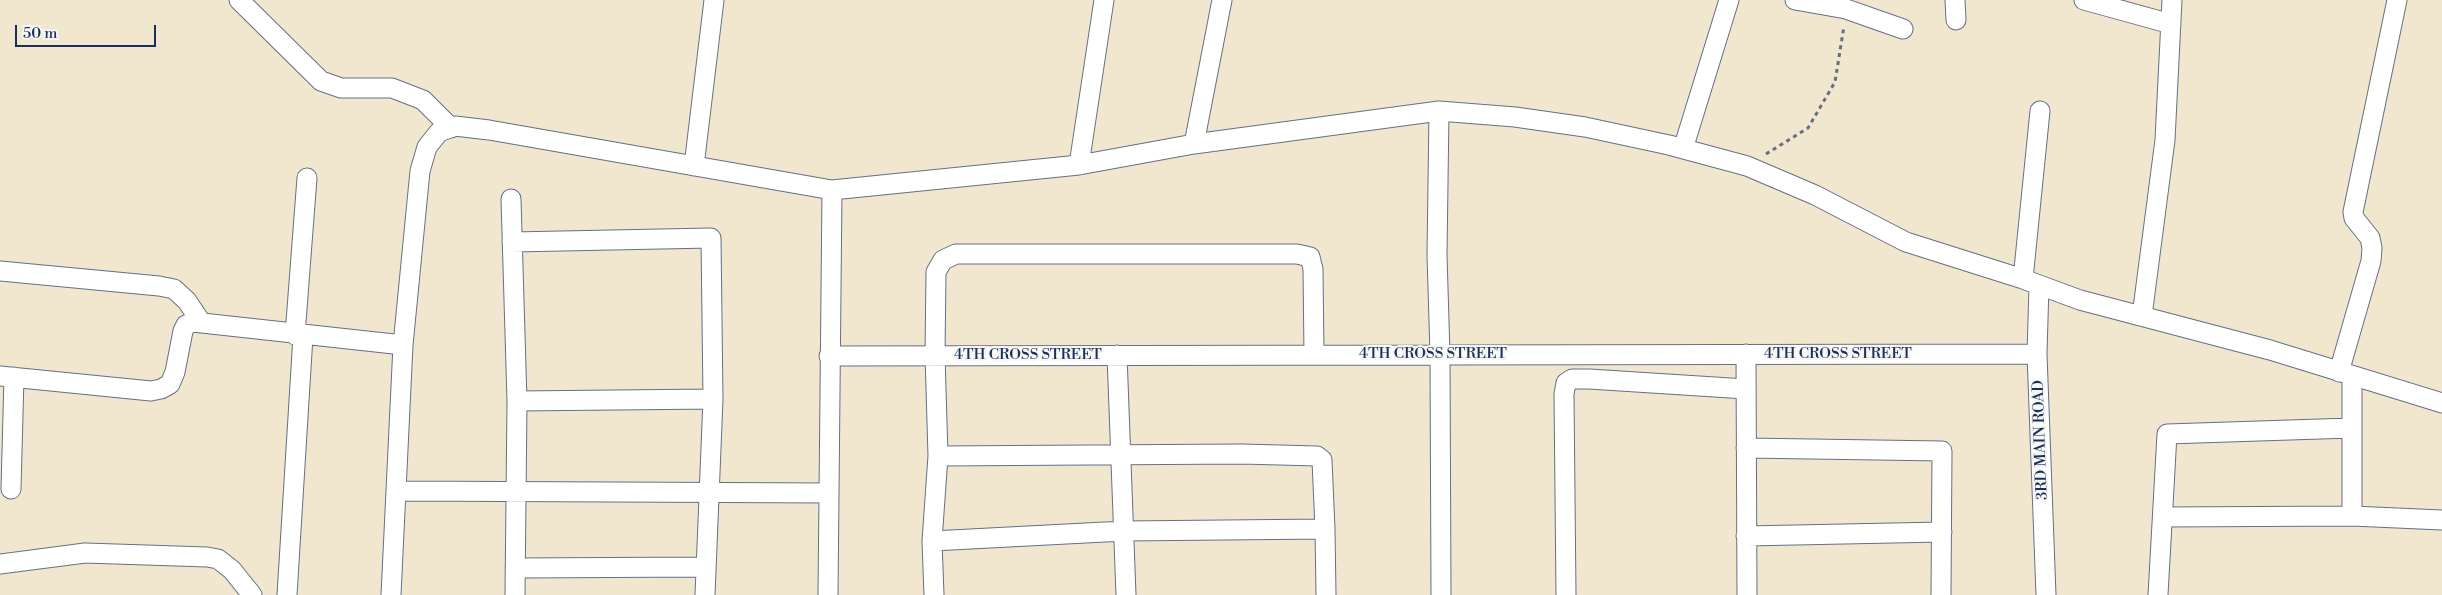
<!DOCTYPE html>
<style>
body{margin:0}
#map{position:relative;width:2442px;height:595px;overflow:hidden;background:#f1e6ce;font-family:"Libre Bodoni",serif}
canvas{display:block}
.scale{position:absolute;left:15px;top:25px;width:141px;height:22px;box-sizing:border-box;border:2px solid #1b2f5e;border-top:0;padding-left:6px;font-size:15px;line-height:18px;white-space:nowrap;color:#1b2f5e;-webkit-text-stroke:4px #f6f6f2;paint-order:stroke}
</style>
<div id="map">
<canvas width="2442" height="595"></canvas>
<div class="scale">50 m</div>
</div>
<script>
const g = document.querySelector('canvas').getContext('2d');
g.lineJoin = 'round';
const shape = rows => new Path2D(rows.map(r => 'M' + r).join(''));
function strokePath(path, color, width, dash) { g.strokeStyle = color; g.lineWidth = width; g.lineCap = dash ? 'butt' : 'round'; g.setLineDash(dash || []); g.stroke(path); }
function write(font, color, halo, rows, align = 'center') {
  g.font = font + ' "Libre Bodoni",serif'; g.lineWidth = 4; g.setLineDash([]); g.textBaseline = 'middle'; g.strokeStyle = halo; g.fillStyle = color; for (const [text, x, y, turn = 0] of rows) {
    g.save(); g.translate(x, y); g.rotate((+turn || 0) * Math.PI / 180); g.textAlign = isNaN(turn) ? turn : align; if (halo) g.strokeText(text, 0, 0); g.fillText(text, 0, 0); g.restore();
  }
}
const minor = shape([
 [239,0,321,81,341,88,392,88,423,100,451,128],
 [1795,0,1846,9,1903,29],
 [1955,0,1956,20],
 [2084,0,2171,24],
 [1439,111,1437,255,1440,354,1441,595],
 [1194,144,1222,0],
 [1683,149,1729,0],
 [1079,165,1104,0],
 [694,166,714,0],
 [511,199,517,401,515,595],
 [512,242,711,238,713,399,705,595],
 [0,271,159,286,174,289,187,301,201,322],
 [2023,279,2040,111],
 [2039,285,2037,354,2046,595],
 [2142,316,2165,140,2172,0],
 [295,335,307,178],
 [1746,354,1747,595],
 [1117,355,1126,595],
 [829,356,2037,354],
 [2339,372,2371,261,2372,248,2370,238,2354,218,2353,212,2397,0],
 [0,376,151,391,161,389,170,384,175,372,183,331,186,325,193,322,403,345],
 [517,401,713,399],
 [1746,448,1942,451,1941,595],
 [938,456,935,355,936,272,943,260,956,254,1297,254,1310,257,1313,269,1314,355],
 [11,489,14,377],
 [396,491,829,493],
 [2352,516,2442,520],
 [2163,517,2352,516,2352,376],
 [1325,529,1322,460,1317,456,1242,454,938,456,932,541,1124,531,1325,529,1326,595],
 [1746,536,1942,532],
 [932,541,934,595],
 [0,564,85,553,207,557,218,559,232,570,252,595],
 [515,568,705,567],
 [287,595,303,336],
 [391,595,403,345,420,171,427,147,439,132,455,126,489,130,832,190,1079,165,1194,144,1439,111,1515,117,1585,127,1669,145,1747,166,1815,195,1906,242,2023,279,2080,300,2270,350,2442,403],
 [828,595,832,190],
 [1566,595,1564,394,1566,383,1572,379,1589,379,1746,389],
 [2158,595,2167,434,2351,428]
]);
strokePath(minor, '#666f85', 21);
strokePath(shape([
 [1766,154,1808,128,1835,82,1844,26]
]), '#666f85', 3, [4, 4]);
strokePath(minor, '#fff', 19);
write('15px', '#1b2f5e', '#f6f6f2', [
 ["4TH CROSS STREET",1433,354],
 ["4TH CROSS STREET",1838,354],
 ["4TH CROSS STREET",1028,355],
 ["3RD MAIN ROAD",2041,440,-92]
]);
</script>
